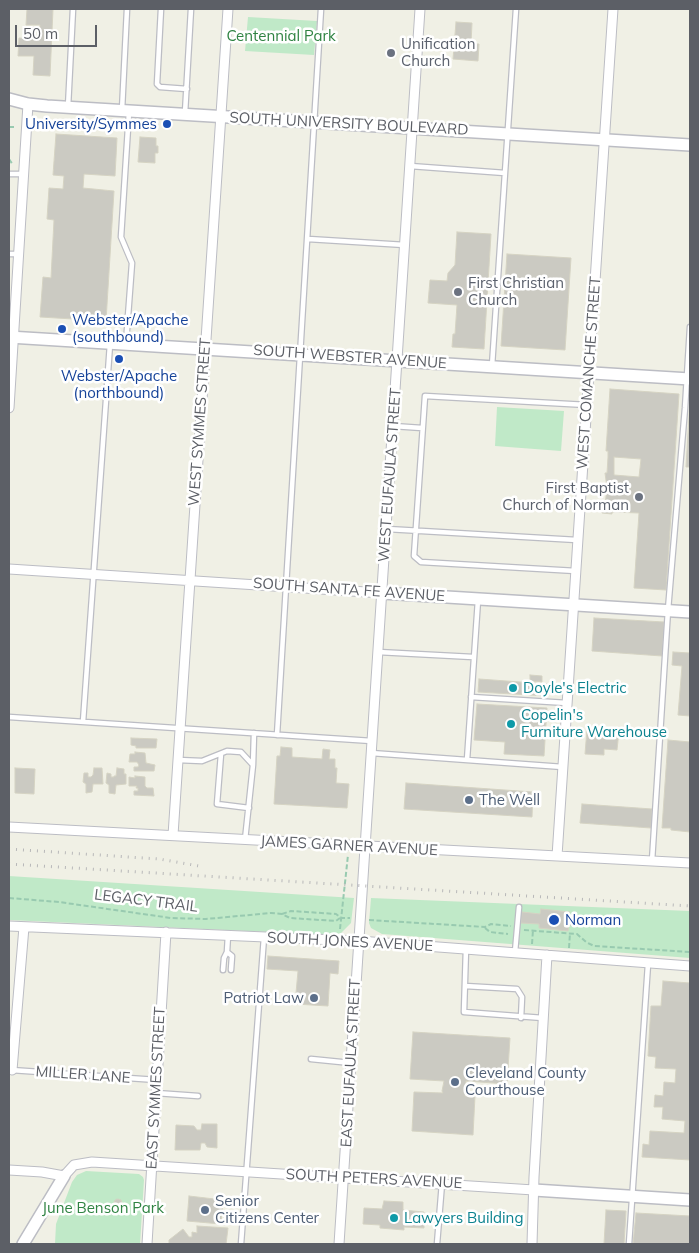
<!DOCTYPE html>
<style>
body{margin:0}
#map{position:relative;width:699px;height:1253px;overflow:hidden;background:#f0f0e5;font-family:Mulish,sans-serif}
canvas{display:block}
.frame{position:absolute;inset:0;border:10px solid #5c5f66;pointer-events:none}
.scale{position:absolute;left:15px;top:25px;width:82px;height:22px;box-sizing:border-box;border:2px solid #5c5f66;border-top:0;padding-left:6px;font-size:15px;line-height:18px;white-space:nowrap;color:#5c5f66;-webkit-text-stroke:4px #fff;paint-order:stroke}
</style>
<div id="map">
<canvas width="699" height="1253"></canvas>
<div class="frame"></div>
<div class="scale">50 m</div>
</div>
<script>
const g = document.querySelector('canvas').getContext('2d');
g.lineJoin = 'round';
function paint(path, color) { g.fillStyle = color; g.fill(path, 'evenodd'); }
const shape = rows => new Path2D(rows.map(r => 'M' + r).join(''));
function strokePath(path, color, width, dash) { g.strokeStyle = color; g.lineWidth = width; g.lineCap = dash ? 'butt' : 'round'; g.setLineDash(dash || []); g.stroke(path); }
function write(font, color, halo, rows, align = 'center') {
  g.font = font + ' Mulish,sans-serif'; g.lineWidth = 5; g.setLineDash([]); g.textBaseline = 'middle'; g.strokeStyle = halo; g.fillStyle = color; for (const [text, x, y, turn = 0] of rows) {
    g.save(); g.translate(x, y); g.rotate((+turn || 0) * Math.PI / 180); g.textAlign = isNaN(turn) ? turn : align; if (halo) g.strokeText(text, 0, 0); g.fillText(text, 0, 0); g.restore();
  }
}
paint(shape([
 [248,17,317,21,314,55,245,51],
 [497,407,564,411,561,451,495,446],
 [9,876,354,898,351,923,341,933,334,935,9,920],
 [371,898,690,911,690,958,382,934,371,928,369,923],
 [86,1171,139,1174,143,1177,144,1180,140,1244,55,1244,56,1224,72,1182,77,1175]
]), '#c0e9c8');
const building = shape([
 [27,9,53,9,50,76,33,75,34,56,18,56,19,38,39,39,40,25,26,25,27,9],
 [456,22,472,23,471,44,479,44,478,61,453,59,456,22],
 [56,134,117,138,115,176,84,174,83,188,114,191,106,321,40,317,43,277,51,278,54,220,47,219,49,188,63,189,64,176,53,175,56,134],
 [140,137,156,138,156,146,158,146,158,153,155,153,155,163,138,162,140,137],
 [457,232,491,234,484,349,452,347,453,334,455,334,457,305,428,303,430,280,447,281,448,273,455,265,457,232],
 [507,254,571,258,565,350,501,346,507,254],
 [610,389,679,394,666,590,634,588,639,513,612,512,612,514,602,513,603,505,605,505,607,488,605,473,607,473,608,457,608,451,606,451,610,389],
 [614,457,641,459,639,477,614,475,614,457],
 [690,400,690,467,686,467,690,400],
 [594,618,664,622,662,656,592,651,594,618],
 [673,652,690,653,690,716,678,715,682,666,672,665,673,652],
 [530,675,542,676,542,682,530,681,530,675],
 [479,679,548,684,547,696,478,692,479,679],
 [477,704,547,708,544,756,504,754,505,742,474,740,477,704],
 [587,729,619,731,617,750,604,749,604,755,585,754,587,729],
 [131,738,157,739,156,748,136,748,136,746,131,745,131,738],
 [668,740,690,742,690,832,671,830,671,828,662,828,668,740],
 [281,747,292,748,292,757,322,759,323,749,330,750,329,759,335,759,335,768,337,768,336,783,349,784,347,808,274,804,277,756,280,756,281,747],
 [135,752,145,753,146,763,155,765,154,771,134,771,134,767,138,767,139,765,137,762,129,762,130,754,135,754,135,752],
 [15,768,35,769,34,794,15,793,15,768],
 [94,768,102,768,103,784,93,784,92,792,86,793,86,784,83,782,84,773,88,773,88,777,91,777,93,775,94,768],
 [117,768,124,769,124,774,126,774,126,784,116,785,115,794,109,793,109,785,106,783,107,773,111,774,111,777,114,777,114,776,116,776,117,768],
 [135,776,145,777,145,786,147,788,153,788,154,796,134,795,134,791,138,791,138,788,136,788,137,786,129,786,129,777,135,778,135,776],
 [406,783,533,792,532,817,404,809,406,783],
 [582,804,652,809,651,828,580,823,582,804],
 [541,909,570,912,569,915,580,916,579,926,569,925,568,931,539,928,539,924,521,923,522,912,540,914,541,909],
 [268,956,339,961,338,974,330,973,328,1006,295,1004,298,971,267,969,268,956],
 [663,981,690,983,690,1160,642,1157,643,1144,649,1145,650,1131,684,1133,685,1121,662,1119,663,1107,654,1107,655,1095,663,1096,664,1082,675,1083,676,1069,655,1068,656,1057,648,1056,651,1006,661,1006,663,981],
 [413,1032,510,1038,507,1084,466,1081,465,1096,475,1096,473,1135,412,1131,414,1092,443,1093,442,1091,444,1081,410,1079,413,1032],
 [202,1124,217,1124,217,1148,207,1147,205,1143,201,1143,200,1150,175,1150,176,1125,194,1126,197,1130,201,1130,202,1124],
 [189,1196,223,1200,221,1224,187,1221,189,1196],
 '114 1203a4 4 0 1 1 8 0a4 4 0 1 1-8 0Z',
 [384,1201,403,1202,403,1210,424,1212,424,1228,404,1227,404,1230,380,1228,380,1225,363,1224,364,1208,382,1209,384,1201],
 [606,1210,626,1211,624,1244,604,1244,606,1210],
 [636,1213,690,1216,690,1244,633,1244,636,1213],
 [197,1226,228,1228,226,1244,169,1244,169,1240,183,1229,189,1237,192,1237,192,1232,197,1233,197,1226]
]);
paint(building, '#cbcac2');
strokePath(building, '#d5d3c3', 1);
const service = shape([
 [161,9,157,84,160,87,187,89],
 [68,107,73,9],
 [122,110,127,9],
 [185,113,191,9],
 [410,166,505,173],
 [9,174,24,174],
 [308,239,405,245],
 [9,254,19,254],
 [126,343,132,263,121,237,129,112],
 [492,366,516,9],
 [393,426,422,428],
 [387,529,577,540],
 [576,571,421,562,414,556,425,396,587,405],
 [378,652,473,657],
 [471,697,567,703],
 [9,717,372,741],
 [83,722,110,344],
 [277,735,321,9],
 [371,753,563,767],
 [221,754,217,804,249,808],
 [178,760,202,761,227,751,241,752,253,765,245,840],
 [467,760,478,600],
 [253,765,254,733],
 [652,861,668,610,685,408,690,327],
 [466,948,464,1012,543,1018],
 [227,952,232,956,231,970],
 [515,952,519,907],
 [223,970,224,958,227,952,228,935],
 [465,986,517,989,522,997,521,1018],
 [311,1059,351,1063],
 [11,1070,157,1080],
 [156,1093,198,1096],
 [241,1244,264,937],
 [437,1244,442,1183],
 [629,1244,648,964]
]);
const minor = shape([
 [9,408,28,104],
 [9,569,382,593],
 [9,827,690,863],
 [173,835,228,9],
 [557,856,613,9],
 [9,926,359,941,690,966],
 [12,1070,24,927],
 [9,1170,42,1172,64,1176,74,1165,92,1162,534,1190],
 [147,1244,166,932],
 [339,1244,420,9],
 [532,1244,534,1177,547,955]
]);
const tertiary = shape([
 [9,99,28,104,47,106,690,145],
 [9,337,690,379],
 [382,593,690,612],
 [534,1190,690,1200],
 [23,1244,64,1176]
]);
strokePath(service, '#bcbdc4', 7);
strokePath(minor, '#bcbdc4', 11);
strokePath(tertiary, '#bcbdc4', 14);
strokePath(shape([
 [9,127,16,127],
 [9,133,9,127],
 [9,159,13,165],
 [9,898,59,902,171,918,206,919,271,913,282,914,290,918,336,921,340,918],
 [282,914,291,911,336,914,341,918,350,918],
 [369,920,485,927,491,924,511,926],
 [485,928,490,932,508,934],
 [340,929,348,855],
 [524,930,577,934,586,942,594,946,690,952],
 [532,944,533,930],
 [569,948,570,933]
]), '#98cab0', 2, [5, 2.5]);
strokePath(service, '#fff', 4.5);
strokePath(minor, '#fff', 9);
strokePath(tertiary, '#fff', 11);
strokePath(shape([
 [9,849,159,859,199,866],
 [9,864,690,906]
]), '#b8b8b9', 3, [1, 6]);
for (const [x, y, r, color] of [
 [391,53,5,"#6b7280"],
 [167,124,5,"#1a4fb4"],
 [458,292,5,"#6b7280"],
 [62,329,5,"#1a4fb4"],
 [119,359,5,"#1a4fb4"],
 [639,497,5,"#6b7280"],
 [513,688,5,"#0f9aa8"],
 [511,724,5,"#0f9aa8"],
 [469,800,5,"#5c6f8a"],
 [554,920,6,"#1a4fb4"],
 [314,998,5,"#5c6f8a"],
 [455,1082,5,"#5c6f8a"],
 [205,1210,5,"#5c6f8a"],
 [394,1218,5,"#0f9aa8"]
]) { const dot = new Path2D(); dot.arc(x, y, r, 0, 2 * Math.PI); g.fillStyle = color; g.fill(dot); strokePath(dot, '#fff', 2); }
write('15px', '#2f8342', '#fff', [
 ["Centennial Park",281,36],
 ["June Benson Park",103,1208]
]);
write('15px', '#5b616d', '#fff', [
 ["Unification",401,44],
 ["Church",401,61],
 ["First Christian",468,283],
 ["Church",468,300],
 ["First Baptist",629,488,"right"],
 ["Church of Norman",629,505,"right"]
], 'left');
write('15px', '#164399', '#fff', [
 ["University/Symmes",157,124,"right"],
 ["Webster/Apache",72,320],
 ["(southbound)",72,337],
 ["Webster/Apache",119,376,"center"],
 ["(northbound)",119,393,"center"],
 ["Norman",565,920]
], 'left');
write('15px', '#5c5f66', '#fff', [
 ["SOUTH UNIVERSITY BOULEVARD",349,124,3],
 ["SOUTH WEBSTER AVENUE",350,357,4],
 ["WEST COMANCHE STREET",589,373,-86],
 ["WEST SYMMES STREET",200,422,-86],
 ["WEST EUFAULA STREET",390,475,-86],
 ["SOUTH SANTA FE AVENUE",349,590,4],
 ["JAMES GARNER AVENUE",349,846,3],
 ["LEGACY TRAIL",146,901,7],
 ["SOUTH JONES AVENUE",350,942,3],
 ["EAST EUFAULA STREET",351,1063,-87],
 ["MILLER LANE",83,1075,4],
 ["EAST SYMMES STREET",156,1088,-87],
 ["SOUTH PETERS AVENUE",374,1179,3]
]);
write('15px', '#0d838f', '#fff', [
 ["Doyle's Electric",523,688],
 ["Copelin's",521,715],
 ["Furniture Warehouse",521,732],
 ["Lawyers Building",404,1218]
], 'left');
write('15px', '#4e5e75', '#fff', [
 ["The Well",479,800],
 ["Patriot Law",304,998,"right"],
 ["Cleveland County",465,1073],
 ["Courthouse",465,1090],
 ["Senior",215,1201],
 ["Citizens Center",215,1218]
], 'left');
</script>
